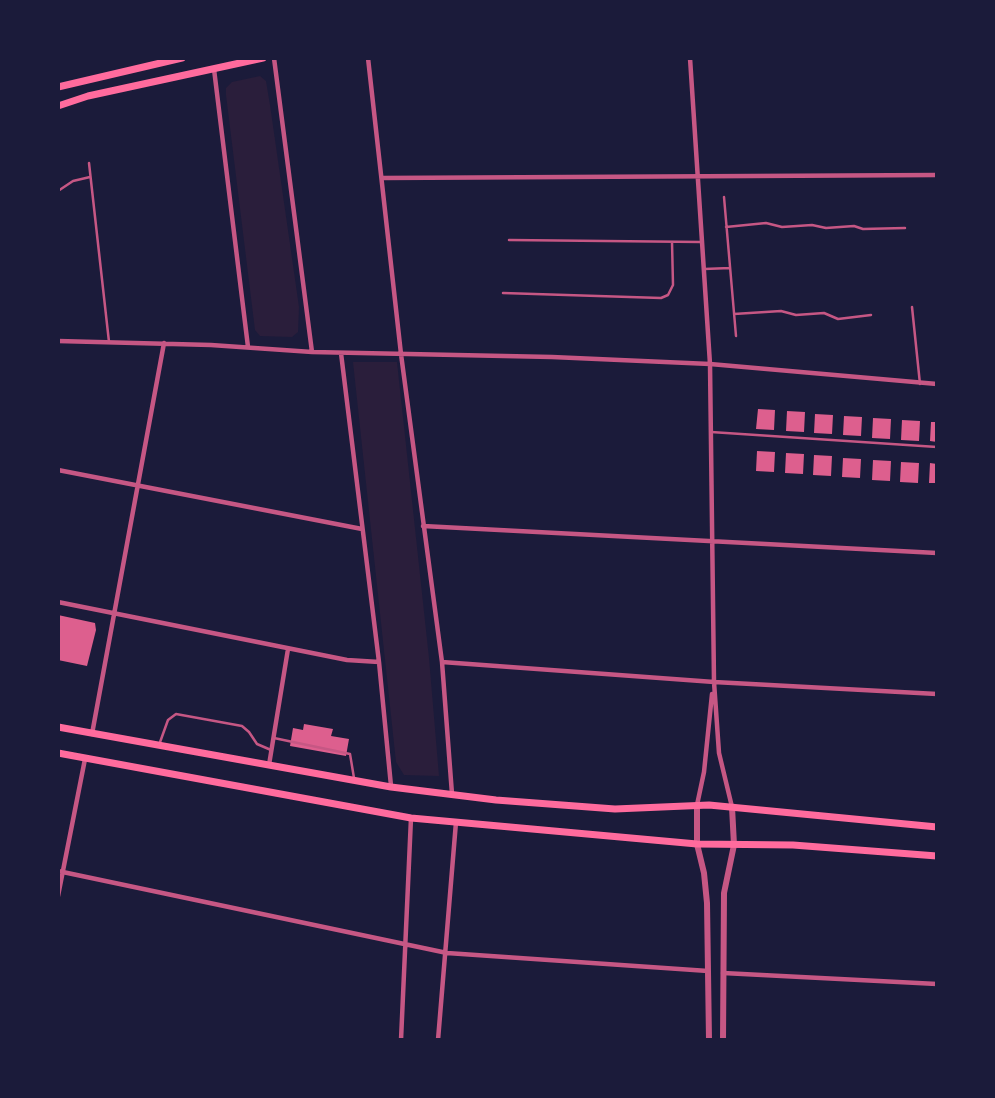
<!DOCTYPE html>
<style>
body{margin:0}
#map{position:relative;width:995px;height:1098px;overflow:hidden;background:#1b1b3a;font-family:"Roboto Condensed",sans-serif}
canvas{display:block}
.frame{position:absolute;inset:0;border:60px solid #1b1b3a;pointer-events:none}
</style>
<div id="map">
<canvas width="995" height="1098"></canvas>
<div class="frame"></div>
</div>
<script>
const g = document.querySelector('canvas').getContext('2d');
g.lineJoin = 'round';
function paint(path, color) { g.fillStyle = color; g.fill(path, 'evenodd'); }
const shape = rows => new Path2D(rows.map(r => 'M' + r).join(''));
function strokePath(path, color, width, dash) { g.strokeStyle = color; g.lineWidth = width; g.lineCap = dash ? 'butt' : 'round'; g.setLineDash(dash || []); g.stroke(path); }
paint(shape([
 [260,76,266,81,270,105,299,307,298,332,292,337,260,336,255,330,226,95,226,88,232,82],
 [353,362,397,362,429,658,439,776,404,775,396,762]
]), '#2a1e3b');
paint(shape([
 [758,409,775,410,774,430,756,429],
 [787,411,805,412,804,432,786,431],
 [815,414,833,415,832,434,814,433],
 [844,416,862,417,861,436,843,435],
 [873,418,891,419,890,439,872,438],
 [902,420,920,421,919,441,901,440],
 [931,422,937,422,937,442,930,441],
 [757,451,775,452,774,472,756,471],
 [786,453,804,454,803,474,785,473],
 [814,455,832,456,831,476,813,475],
 [843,458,861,459,860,478,842,477],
 [873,460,891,461,890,481,872,480],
 [901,462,919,463,918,483,900,482],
 [930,463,937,464,937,483,929,483],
 [58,615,95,623,96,630,87,666,58,660],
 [304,724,333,729,331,736,349,739,346,756,290,746,293,728,303,730]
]), '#dd5f8e');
strokePath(shape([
 [89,163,109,342],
 [58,191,73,181,90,177],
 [724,197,736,336],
 [726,227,766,223,782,227,812,225,826,228,854,226,863,229,905,228],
 [509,240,701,242],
 [704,269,730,268],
 [503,293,661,298,668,295,673,285,672,242],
 [912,307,920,384],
 [734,314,781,311,796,315,824,313,838,319,871,315],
 [711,432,937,447],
 [274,738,350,754,354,778],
 [159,745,168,720,176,714,242,726,249,732,257,744,271,750]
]), '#c65784', 2.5);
strokePath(shape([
 [274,58,312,352,552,357,710,364,937,384],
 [368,58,401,354,442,662,452,794],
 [690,58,710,364,714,682,719,753,732,807],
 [214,69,248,347],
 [382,178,937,175],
 [58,341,211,345,312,352],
 [341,353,379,662,391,786],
 [58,470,362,529],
 [423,526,937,553],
 [58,602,347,660,379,662],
 [442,662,714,682,937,694],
 [92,734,164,343],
 [269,765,288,649],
 [697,805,704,772,712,694],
 [58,871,447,953,708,971],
 [58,896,85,759],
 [723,973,937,984],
 [401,1040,411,818],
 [438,1040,456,822]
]), '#c65784', 4.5);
strokePath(shape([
 [697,805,697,844,704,873,707,903,709,1040],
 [723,1040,724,893,734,845,732,807]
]), '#c65784', 6);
strokePath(shape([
 [58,87,182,58],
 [58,106,88,96,263,58]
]), '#ff6b9d', 7);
strokePath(shape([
 [58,727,391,787,496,800,615,809,709,805,937,827],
 [58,753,411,818,697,844,793,845,937,856]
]), '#ff6b9d', 7);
</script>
